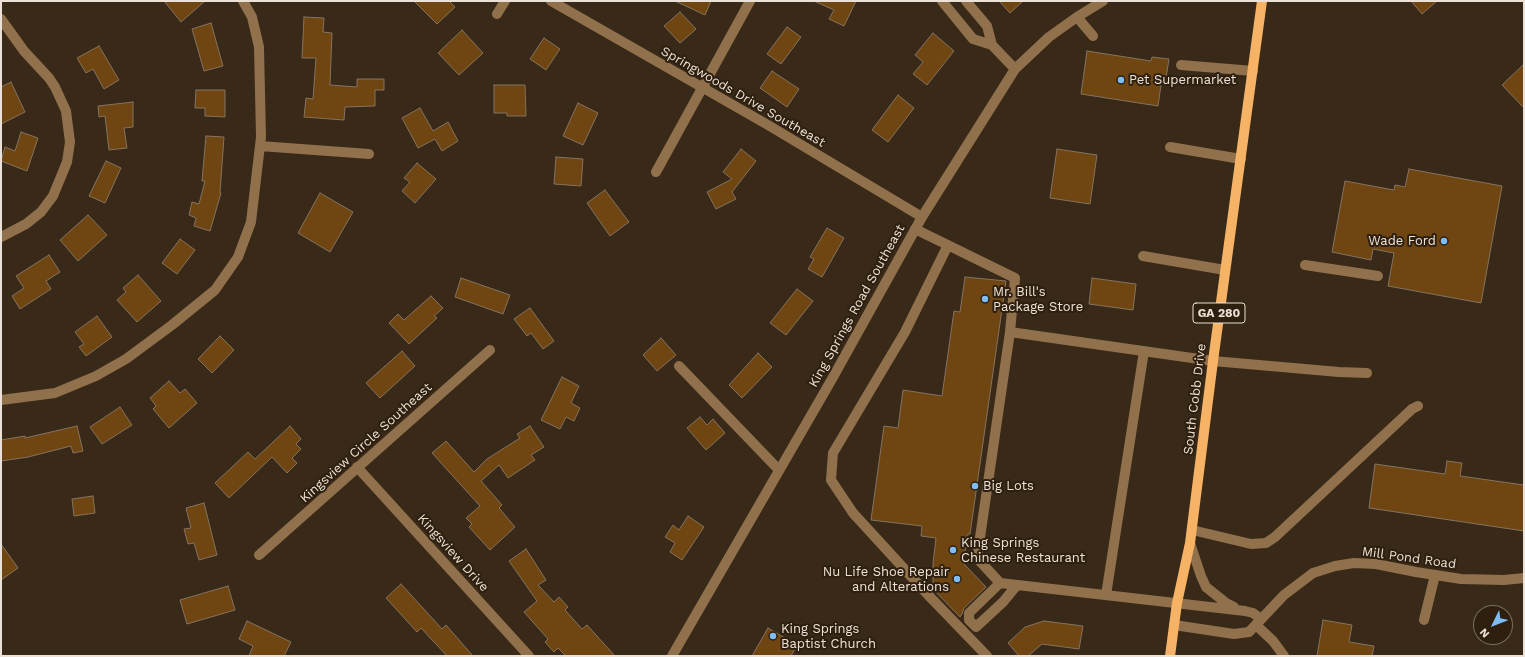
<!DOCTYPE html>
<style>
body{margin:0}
#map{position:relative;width:1525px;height:657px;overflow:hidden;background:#382918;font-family:"Work Sans",sans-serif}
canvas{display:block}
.frame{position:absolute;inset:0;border:2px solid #ece1d7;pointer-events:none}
.north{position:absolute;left:1473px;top:605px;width:40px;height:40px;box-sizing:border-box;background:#2e1f0e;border:1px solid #7a6d5e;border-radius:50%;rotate:227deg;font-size:11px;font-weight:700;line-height:16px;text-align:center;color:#ece1d7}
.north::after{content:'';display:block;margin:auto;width:14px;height:18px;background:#7ebdf9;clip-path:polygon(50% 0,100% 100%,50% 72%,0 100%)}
</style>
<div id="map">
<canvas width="1525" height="657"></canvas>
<div class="frame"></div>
<div class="north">N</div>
</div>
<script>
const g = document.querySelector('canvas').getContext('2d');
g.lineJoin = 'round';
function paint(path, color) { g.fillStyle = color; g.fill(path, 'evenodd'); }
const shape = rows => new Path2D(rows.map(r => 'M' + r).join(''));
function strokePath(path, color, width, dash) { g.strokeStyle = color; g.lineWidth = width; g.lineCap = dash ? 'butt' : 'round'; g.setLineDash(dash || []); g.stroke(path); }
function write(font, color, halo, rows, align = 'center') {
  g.font = font + ' "Work Sans",sans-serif'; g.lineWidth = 4; g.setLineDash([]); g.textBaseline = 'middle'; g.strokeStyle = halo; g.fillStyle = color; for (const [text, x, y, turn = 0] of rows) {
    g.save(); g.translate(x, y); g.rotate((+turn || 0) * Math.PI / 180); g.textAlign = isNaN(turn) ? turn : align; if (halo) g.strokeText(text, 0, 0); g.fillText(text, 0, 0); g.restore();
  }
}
const building = shape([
 [164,1,205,1,181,22,164,1],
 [414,1,449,1,455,7,437,24,414,1],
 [675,1,711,1,705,15,675,1],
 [814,1,856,1,844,26,829,19,834,10,814,1],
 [999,1,1023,1,1010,13,999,1],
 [1411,1,1437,1,1422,14,1411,1],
 [680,12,696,29,680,43,664,26,680,12],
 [304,17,324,18,323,32,332,33,330,85,357,87,357,79,384,79,384,90,375,90,375,106,345,107,344,120,304,117,306,98,313,99,316,58,302,58,304,17],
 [211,23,223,66,204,71,192,29,211,23],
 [787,27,801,37,781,64,767,54,787,27],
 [462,30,483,53,459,75,438,53,462,30],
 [933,33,954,51,927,85,913,74,923,62,915,55,933,33],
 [544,38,560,49,546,70,530,59,544,38],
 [99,46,119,80,104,89,93,69,86,73,77,58,99,46],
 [1087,51,1151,61,1152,57,1169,59,1166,78,1162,78,1158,106,1081,94,1087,51],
 [1524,64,1524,108,1502,85,1524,64],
 [772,71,799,89,787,107,760,88,772,71],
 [11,82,25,112,1,124,1,87,11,82],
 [494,85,525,85,526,116,507,116,507,113,494,113,494,85],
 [196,90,225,90,225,117,205,116,205,108,195,108,196,90],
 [898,95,914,108,888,142,872,130,898,95],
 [133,102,133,127,124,128,127,148,109,150,105,116,99,117,98,106,133,102],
 [578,103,598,113,583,145,563,136,578,103],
 [420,108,433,131,448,122,458,141,442,151,435,139,418,148,402,118,420,108],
 [21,132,38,138,27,171,1,161,5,147,15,151,21,132],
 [206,136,224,137,220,193,221,193,210,231,194,226,196,218,189,215,192,202,199,204,205,181,202,181,206,136],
 [741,149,756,161,732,192,736,199,716,209,707,192,732,179,723,172,741,149],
 [1057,149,1097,155,1090,204,1050,198,1057,149],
 [556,157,583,159,581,186,554,184,556,157],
 [106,161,121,168,105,203,89,196,106,161],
 [417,163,436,179,415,203,402,191,410,182,404,178,417,163],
 [1409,169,1502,186,1481,303,1388,286,1394,253,1373,249,1371,260,1332,252,1345,181,1394,190,1395,185,1405,187,1409,169],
 [605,190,629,222,610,236,587,203,605,190],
 [320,193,353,212,330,252,298,233,320,193],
 [88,215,107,235,78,261,60,240,88,215],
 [827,228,844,238,822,277,808,269,814,259,810,257,827,228],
 [180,239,195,250,177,274,162,263,180,239],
 [49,255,60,272,46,281,51,289,20,309,12,296,24,288,16,276,49,255],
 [138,275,161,301,137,322,117,300,126,292,123,288,138,275],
 [965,277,1006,281,970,534,968,534,963,563,986,587,964,608,962,614,960,617,933,589,933,563,936,538,921,536,922,526,871,520,884,426,898,428,903,390,942,396,954,311,960,312,965,277],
 [461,278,510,295,503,314,455,297,461,278],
 [1092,278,1136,284,1133,310,1089,304,1092,278],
 [797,289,813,301,786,335,770,323,797,289],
 [431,296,443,308,434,316,437,318,409,344,389,323,398,314,404,320,431,296],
 [530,308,554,341,543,349,531,333,527,336,514,319,530,308],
 [97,316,112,337,86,356,79,347,84,344,75,332,97,316],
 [220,336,234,350,212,373,198,359,220,336],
 [661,338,676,355,657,371,643,355,661,338],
 [402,351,415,366,380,398,366,383,402,351],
 [758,353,772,367,742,398,729,385,758,353],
 [562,377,579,386,571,403,580,408,574,421,566,417,560,429,541,420,562,377],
 [169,381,180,393,185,389,197,403,169,428,153,409,156,406,150,398,169,381],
 [120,407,132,425,102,444,90,427,120,407],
 [700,417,707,425,713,419,725,433,706,450,687,428,700,417],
 [77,426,83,451,73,453,71,446,28,457,1,461,1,440,25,436,25,438,77,426],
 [290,426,301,439,296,444,301,449,292,458,297,463,287,473,272,457,229,498,215,483,248,452,255,459,290,426],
 [530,426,544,447,531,455,535,460,508,478,499,465,481,481,502,505,499,508,515,527,490,550,469,527,472,524,466,518,480,506,432,453,446,441,474,472,487,459,520,438,517,434,530,426],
 [1447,461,1462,463,1460,476,1524,485,1524,531,1369,508,1375,464,1445,474,1447,461],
 [93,496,95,513,74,516,72,499,93,496],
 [204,503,217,555,199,560,194,543,188,544,184,529,191,528,186,508,204,503],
 [688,516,704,527,682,560,670,552,675,543,665,537,673,525,679,530,688,516],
 [1,544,18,568,1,580,1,544],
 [526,549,546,580,538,585,554,602,559,597,568,607,565,610,582,629,587,625,615,656,566,656,558,648,554,652,545,642,548,639,524,612,537,601,509,561,526,549],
 [401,584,442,629,446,625,473,656,447,656,421,628,417,632,386,598,401,584],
 [228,586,235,610,187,624,180,600,228,586],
 [1323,620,1352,625,1349,642,1374,646,1372,656,1317,656,1323,620],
 [247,621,291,642,284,656,249,656,253,646,239,639,247,621],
 [1044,621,1083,626,1079,649,1042,644,1028,656,1019,656,1008,643,1025,627,1044,621],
 [768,628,797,645,791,656,752,656,768,628]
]);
paint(building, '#6f4611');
strokePath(building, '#857360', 1);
strokePath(shape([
 [551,1,768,125,922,217],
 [942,1,973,39,992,45],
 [966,1,987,26,992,45,1015,69],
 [497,14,505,1],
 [1077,17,1093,36],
 [1,19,24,51,49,78,55,87,66,111,70,142,67,162,53,196,41,212,26,224,1,237],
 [1181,65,1253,71],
 [260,146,369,154],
 [1170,147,1241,159],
 [656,172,750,1],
 [915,229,1015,278,1010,332,977,558,1000,583,1245,611,1253,613,1261,619],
 [948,245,905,332,833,453,831,480,853,513,931,598,987,656],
 [1143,256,1225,270],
 [1305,265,1378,276],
 [1010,332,1213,361,1339,372,1367,373],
 [679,366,779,470],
 [1,400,55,393,96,376,126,359,172,325,215,290,238,257,251,222,261,137,259,47,252,17,243,1],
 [357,467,529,656],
 [1192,530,1251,544,1266,543,1275,537,1412,409,1418,406],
 [1190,543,1201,576,1206,587,1226,603,1234,607],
 [259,555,490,350],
 [1000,583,969,613,969,620,976,627,1003,602,1017,585],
 [1106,595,1144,351],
 [1424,620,1435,575],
 [1174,625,1234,634,1249,632,1284,595,1313,573,1335,566,1354,563,1376,564,1416,572,1461,579,1504,580,1524,578],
 [1256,625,1273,641,1284,656],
 [672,656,832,379,922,217,1015,69,1049,37,1077,17,1103,1]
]), '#91704c', 10);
strokePath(shape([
 [1170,656,1177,603,1190,543,1213,361,1262,1]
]), '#f7b365', 10);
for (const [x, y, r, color] of [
 [1121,80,4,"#7ebdf9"],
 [1444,241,4,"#7ebdf9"],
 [985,299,4,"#7ebdf9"],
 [975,486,4,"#7ebdf9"],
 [953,550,4,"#7ebdf9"],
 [957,579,4,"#7ebdf9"],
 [773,636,4,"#7ebdf9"]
]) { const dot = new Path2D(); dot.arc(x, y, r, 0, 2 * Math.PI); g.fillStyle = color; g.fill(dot); strokePath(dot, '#2e1f0e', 1.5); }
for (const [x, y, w] of [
 [1219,313,52]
]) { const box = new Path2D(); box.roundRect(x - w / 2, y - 10, w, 20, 3); g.fillStyle = '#2e1f0e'; g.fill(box); strokePath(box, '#ece1d7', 1); }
write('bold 12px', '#ece1d7', null, [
 ["GA 280",1219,313]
]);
write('13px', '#ece1d7', '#2e1f0e', [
 ["Pet Supermarket",1129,80],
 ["Wade Ford",1436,241,"right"],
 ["Mr. Bill's",993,292],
 ["Package Store",993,307],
 ["Big Lots",983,486],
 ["King Springs",961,543],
 ["Chinese Restaurant",961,558],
 ["Nu Life Shoe Repair",949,572,"right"],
 ["and Alterations",949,587,"right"],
 ["King Springs",781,629],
 ["Baptist Church",781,644]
], 'left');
write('13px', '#ece1d7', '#2e1f0e', [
 ["Springwoods Drive Southeast",743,97,30],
 ["King Springs Road Southeast",857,306,-61],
 ["South Cobb Drive",1195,399,-83],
 ["Kingsview Circle Southeast",366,443,-42],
 ["Kingsview Drive",453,553,48],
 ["Mill Pond Road",1409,558,8]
]);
</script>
